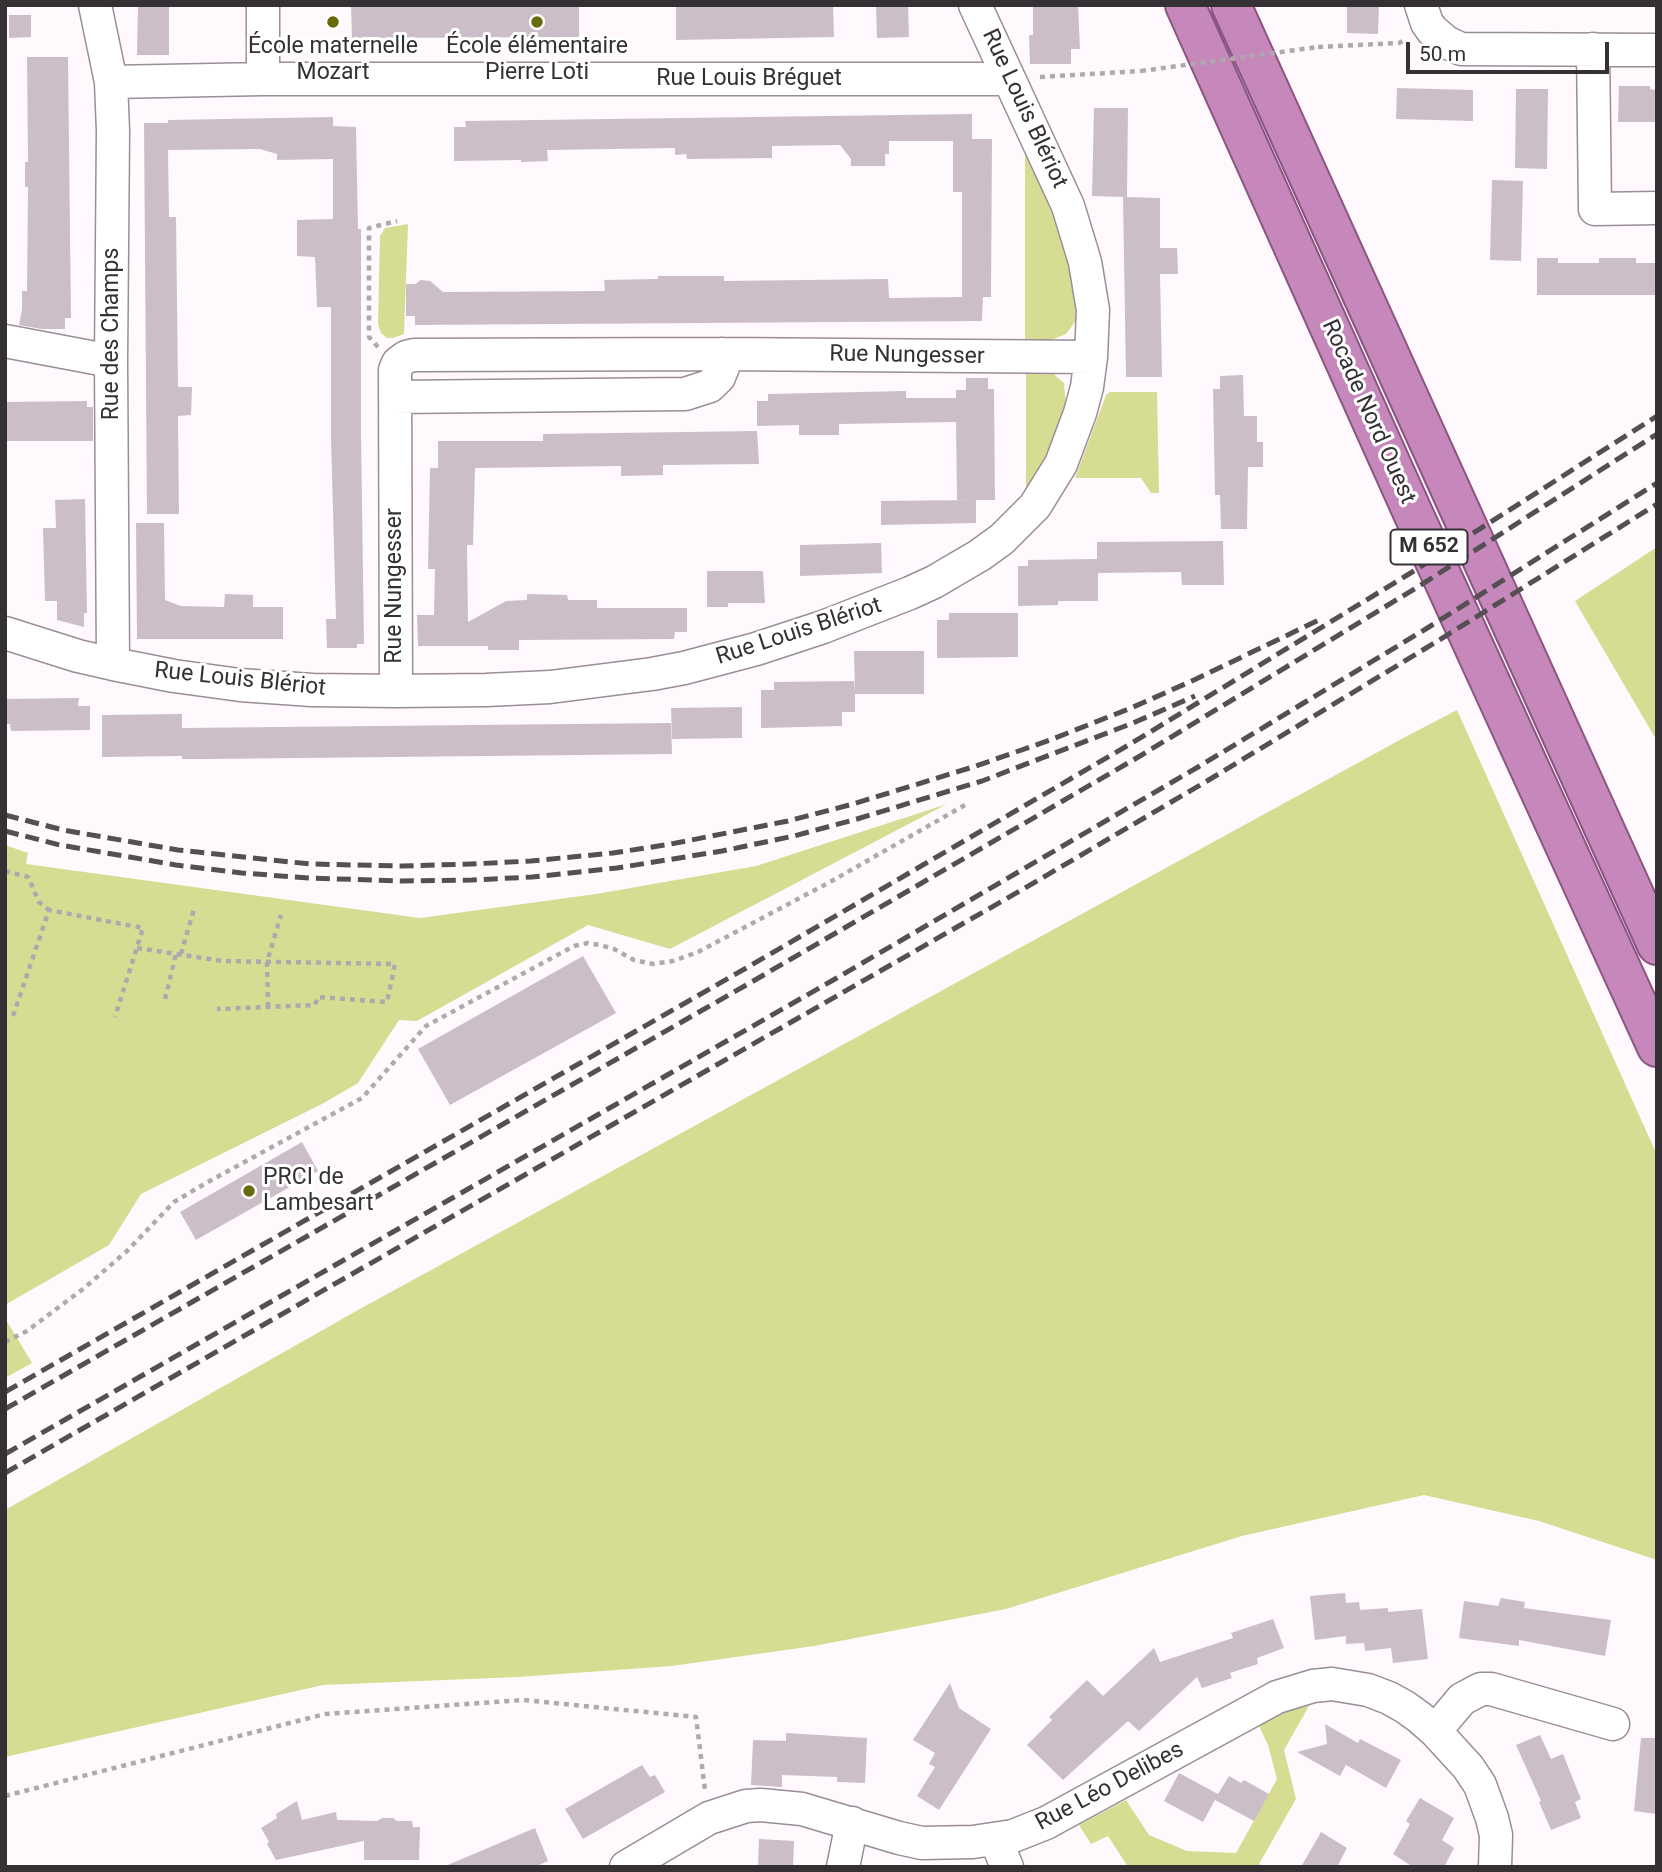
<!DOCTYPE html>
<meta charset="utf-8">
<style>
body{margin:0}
#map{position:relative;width:1662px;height:1872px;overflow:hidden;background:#fff9fd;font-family:Roboto,sans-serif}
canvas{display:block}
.frame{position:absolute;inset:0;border:7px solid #353034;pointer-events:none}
.scale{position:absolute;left:1406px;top:42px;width:203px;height:32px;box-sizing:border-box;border:4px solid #353034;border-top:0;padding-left:9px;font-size:21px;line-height:24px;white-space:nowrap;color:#353034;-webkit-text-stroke:5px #fff;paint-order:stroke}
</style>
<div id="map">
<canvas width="1662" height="1872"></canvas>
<div class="frame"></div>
<div class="scale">50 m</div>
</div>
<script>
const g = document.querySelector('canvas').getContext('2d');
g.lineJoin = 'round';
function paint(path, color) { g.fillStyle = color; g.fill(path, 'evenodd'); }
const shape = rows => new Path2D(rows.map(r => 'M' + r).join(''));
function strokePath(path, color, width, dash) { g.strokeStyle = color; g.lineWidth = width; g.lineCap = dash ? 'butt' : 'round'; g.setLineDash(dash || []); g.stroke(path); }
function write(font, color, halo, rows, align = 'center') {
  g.font = font + ' Roboto,sans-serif'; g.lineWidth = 6; g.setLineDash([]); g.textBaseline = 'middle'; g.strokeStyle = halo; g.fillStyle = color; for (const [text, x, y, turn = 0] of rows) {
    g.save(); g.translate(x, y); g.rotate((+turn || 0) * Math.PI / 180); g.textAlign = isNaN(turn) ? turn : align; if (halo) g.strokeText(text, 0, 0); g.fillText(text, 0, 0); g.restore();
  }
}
paint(shape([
 [1025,149,1064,241,1073,276,1078,306,1075,322,1066,334,1049,341,1025,339],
 [408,224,404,334,393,338,387,338,381,333,378,324,380,236,385,228],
 [1026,367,1049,370,1064,383,1066,406,1047,459,1026,495],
 [1110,392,1157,392,1159,493,1151,493,1141,478,1075,478,1106,395],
 [1657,547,1657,741,1575,601],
 [1457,710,1657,1155,1657,1560,1539,1521,1424,1495,1242,1536,1006,1609,814,1646,672,1666,518,1677,323,1685,5,1757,5,1510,358,1310,1407,736],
 [947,804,670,949,588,925,417,1021,399,1020,358,1083,322,1104,141,1194,109,1245,5,1305,5,845,28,853,26,864,420,918,596,894,756,866],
 [5,1318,32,1363,5,1378],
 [1309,1706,1284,1750,1296,1799,1259,1864,1262,1867,1128,1867,1108,1836,1091,1844,1079,1825,1126,1800,1149,1835,1187,1851,1236,1853,1277,1779,1268,1745,1258,1724,1286,1711]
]), '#d6dd92');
paint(shape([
 [138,5,169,5,169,55,137,55],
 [351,5,579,5,579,37,352,38],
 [676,5,833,5,834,37,676,40],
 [876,5,908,5,909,37,877,38],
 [1033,5,1078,5,1080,49,1071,49,1071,64,1030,64,1029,35,1033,35],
 [1347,5,1379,5,1378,34,1347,33],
 [9,15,31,15,31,37,9,38],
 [27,57,68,57,71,318,65,318,65,329,42,329,19,325,22,309,22,291,27,291,28,187,25,187,25,162,28,162],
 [1619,86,1650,86,1650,89,1657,90,1657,122,1618,122],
 [1397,88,1473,90,1473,121,1396,119],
 [1516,89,1548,89,1547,169,1515,168],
 [1094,108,1128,108,1127,197,1160,198,1160,248,1177,248,1178,274,1160,274,1162,377,1126,377,1123,197,1092,196],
 [972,114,972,139,992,139,991,297,983,297,982,321,415,325,415,316,406,316,406,284,416,284,420,280,430,281,443,292,605,291,604,280,658,279,658,276,724,276,724,281,888,279,889,298,962,297,962,192,953,192,953,141,889,141,889,154,885,154,885,166,851,166,851,159,840,145,772,146,772,158,687,159,686,154,675,155,675,148,547,150,548,161,521,162,521,160,454,161,454,127,466,127,465,121],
 [333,117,333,126,356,127,358,229,361,229,361,433,364,644,357,644,357,648,327,648,326,619,336,619,331,439,331,307,317,307,315,257,297,256,297,220,333,219,333,159,277,160,277,154,260,149,168,150,169,217,176,217,178,387,192,387,191,415,178,416,179,514,147,514,144,123,168,123,168,120],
 [1492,180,1523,181,1521,261,1490,260],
 [1537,258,1558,258,1558,263,1599,263,1599,258,1636,258,1636,263,1657,263,1657,295,1537,295],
 [1243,375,1244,416,1257,416,1257,442,1263,442,1263,467,1248,467,1247,529,1221,529,1220,495,1215,495,1213,389,1220,389,1220,376],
 [966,378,988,378,988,389,994,389,995,500,957,500,956,422,839,424,839,435,799,435,799,425,757,426,757,401,768,401,768,394,906,391,906,398,956,398,956,390,966,390],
 [87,401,87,407,93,407,93,441,5,441,5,402],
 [757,431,759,464,663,465,663,475,621,476,621,466,475,468,473,545,467,545,468,622,506,601,527,600,527,594,567,595,568,600,597,600,597,608,687,608,687,632,675,632,674,639,519,640,519,650,488,650,488,646,418,646,417,615,434,615,435,569,428,569,430,468,438,468,438,441,543,441,543,434],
 [85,499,87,613,84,613,84,627,57,620,57,601,45,601,43,528,56,528,55,500],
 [976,500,976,523,881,525,881,501],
 [136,523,164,523,165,600,181,606,224,607,225,594,253,595,253,607,283,607,283,639,137,639],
 [1223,541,1224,585,1182,585,1181,572,1098,573,1098,601,1058,601,1058,605,1018,606,1018,566,1028,566,1028,560,1097,559,1097,542],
 [881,543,882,573,800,576,800,545],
 [707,571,763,571,765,603,728,603,728,607,707,607],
 [949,613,1018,613,1018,657,937,658,937,620,949,620],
 [854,651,924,651,924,694,855,694,855,712,842,712,842,726,761,728,761,690,774,690,774,682,854,681,855,693],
 [79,698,78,706,90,706,90,730,11,731,10,724,5,724,5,699],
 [742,707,742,738,672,739,671,708],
 [182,714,182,728,671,723,672,754,207,759,182,759,182,756,102,757,102,715],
 [583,956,616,1013,450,1105,418,1049],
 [302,1142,318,1171,196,1240,180,1212],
 [1345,1593,1346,1603,1359,1602,1360,1610,1388,1608,1388,1612,1422,1609,1428,1659,1393,1663,1391,1648,1365,1651,1364,1643,1346,1644,1346,1636,1315,1640,1310,1596],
 [1501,1598,1525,1602,1524,1608,1611,1620,1605,1656,1519,1640,1519,1646,1459,1638,1464,1601,1498,1606],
 [1273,1619,1284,1648,1257,1658,1258,1664,1230,1673,1232,1678,1202,1688,1197,1677,1139,1731,1128,1721,1063,1780,1027,1745,1052,1720,1049,1717,1087,1680,1103,1696,1154,1648,1160,1662,1233,1638,1231,1633],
 [950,1683,959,1708,991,1729,939,1810,917,1796,935,1767,929,1764,935,1753,913,1740],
 [1325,1724,1358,1743,1360,1739,1401,1760,1386,1788,1346,1765,1340,1776,1297,1752,1327,1744],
 [786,1733,867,1738,865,1783,837,1782,837,1777,782,1775,782,1787,751,1785,753,1740,786,1741],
 [1540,1735,1551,1759,1563,1754,1581,1799,1575,1802,1581,1818,1551,1830,1539,1802,1541,1801,1516,1745],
 [1641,1738,1657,1738,1657,1814,1634,1811],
 [642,1765,650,1777,655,1775,665,1792,583,1839,565,1809],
 [1179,1773,1218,1794,1229,1776,1241,1783,1244,1780,1269,1794,1254,1821,1215,1800,1203,1822,1164,1801],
 [1420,1798,1454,1818,1442,1840,1454,1848,1444,1867,1413,1867,1393,1854,1410,1824,1406,1821],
 [297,1801,302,1820,336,1812,337,1820,377,1821,382,1818,393,1818,397,1821,412,1821,413,1827,420,1827,419,1860,364,1860,364,1841,276,1860,267,1844,269,1842,261,1828,277,1818,276,1814],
 [535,1828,548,1861,535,1867,443,1867],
 [1321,1832,1347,1848,1337,1867,1301,1867],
 [759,1839,794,1841,793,1867,758,1867]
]), '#cbbec8');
const minor = shape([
 [95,5,111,82,113,131,111,361,113,664],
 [1421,5,1427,23,1432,30,1446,42,1461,49,1657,50],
 [1593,49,1595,209,1657,208],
 [263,79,263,5],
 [111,82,263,79,1009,79],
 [5,341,111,361],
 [395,397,685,394,710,386,719,377,723,367,722,354],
 [5,633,78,656,113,664,174,676,240,685,312,690,396,691,486,690,550,687,652,674,684,668,756,649,823,627,910,593,934,582,980,555,1002,539,1035,506,1061,464,1080,413,1087,387,1091,357,1093,310,1085,262,1068,206,975,5],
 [396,691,395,370,398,363,406,357,414,355,722,354,1091,357],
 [1435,1731,1462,1699,1481,1689,1491,1689,1613,1724],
 [996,1840,1007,1867],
 [626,1867,709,1818,746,1806,761,1805,802,1809,899,1838,922,1843,973,1842,1013,1836,1046,1823,1277,1697,1313,1686,1332,1684,1368,1690,1389,1698,1405,1707,1419,1717,1435,1731,1468,1767,1480,1785,1492,1818,1496,1835,1495,1867],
 [843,1867,852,1823]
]);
const trunk = shape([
 [1185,5,1412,511,1657,1047],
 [1231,5,1657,945]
]);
strokePath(minor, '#998d96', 35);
strokePath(trunk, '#8a5581', 42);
strokePath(shape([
 [1318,47,1399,43,1405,40],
 [1040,77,1141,71],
 [378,347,369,337,369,228,397,221],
 [5,871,28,877,39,902,49,910],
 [137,948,223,961,395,964,387,1002,318,997,315,1005,217,1009],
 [181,954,194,909],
 [165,999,176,954],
 [268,1007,267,962,281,915],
 [13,1016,49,910,143,928,115,1017],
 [5,1342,27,1331,83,1289,127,1251,174,1202,206,1183,362,1098,426,1026,574,946,588,943,600,945,614,949,634,960,653,964,673,961,698,952,830,882,965,805],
 [5,1796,325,1714,523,1700,696,1717,705,1790]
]), '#afa9ad', 4.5, [5, 5]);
strokePath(minor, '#fff', 32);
strokePath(trunk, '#c687bb', 38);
strokePath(shape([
 [5,815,63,830,178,850,310,864,402,866,471,864,531,861,613,853,671,844,788,821,853,804,976,766,1050,740,1131,708,1194,680,1321,619],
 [5,831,60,845,176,865,242,873,309,878,402,881,472,880,532,877,617,868,722,851,794,836,857,819,982,781,1133,723,1195,696],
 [5,1392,748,967,1132,743,1409,574,1657,416],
 [5,1409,755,980,1140,756,1416,588,1657,434],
 [5,1454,835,979,1198,767,1429,627,1657,483],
 [5,1473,1025,888,1207,781,1436,642,1657,504]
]), '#544f53', 5, [14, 7]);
strokePath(shape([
 [1141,71,1318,47]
]), '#afa9ad', 4.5, [5, 5]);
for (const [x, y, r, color] of [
 [333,22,7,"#676b0c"],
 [537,22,7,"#676b0c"],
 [249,1191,7,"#676b0c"]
]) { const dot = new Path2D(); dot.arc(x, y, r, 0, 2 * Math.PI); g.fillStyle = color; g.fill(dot); strokePath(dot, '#fff', 2.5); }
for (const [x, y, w] of [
 [1429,547,77]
]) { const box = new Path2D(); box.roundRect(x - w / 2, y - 17.5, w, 35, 5); g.fillStyle = '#fff'; g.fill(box); strokePath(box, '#353034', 2); }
write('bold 21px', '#353034', null, [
 ["M 652",1429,547]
]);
write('23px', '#353034', '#fff', [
 ["École maternelle",333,47],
 ["Mozart",333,73],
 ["École élémentaire",537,47],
 ["Pierre Loti",537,73],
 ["PRCI de",263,1178,"left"],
 ["Lambesart",263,1204,"left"]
]);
write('23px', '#353034', '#fff', [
 ["Rue Louis Bréguet",749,79],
 ["Rue Louis Blériot",1024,109,65],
 ["Rue des Champs",112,334,-90],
 ["Rue Nungesser",907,356,1],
 ["Rocade Nord Ouest",1368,412,66],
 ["Rue Nungesser",395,586,-90],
 ["Rue Louis Blériot",799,632,-18],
 ["Rue Louis Blériot",240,680,6],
 ["Rue Léo Delibes",1110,1787,-28]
]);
</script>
